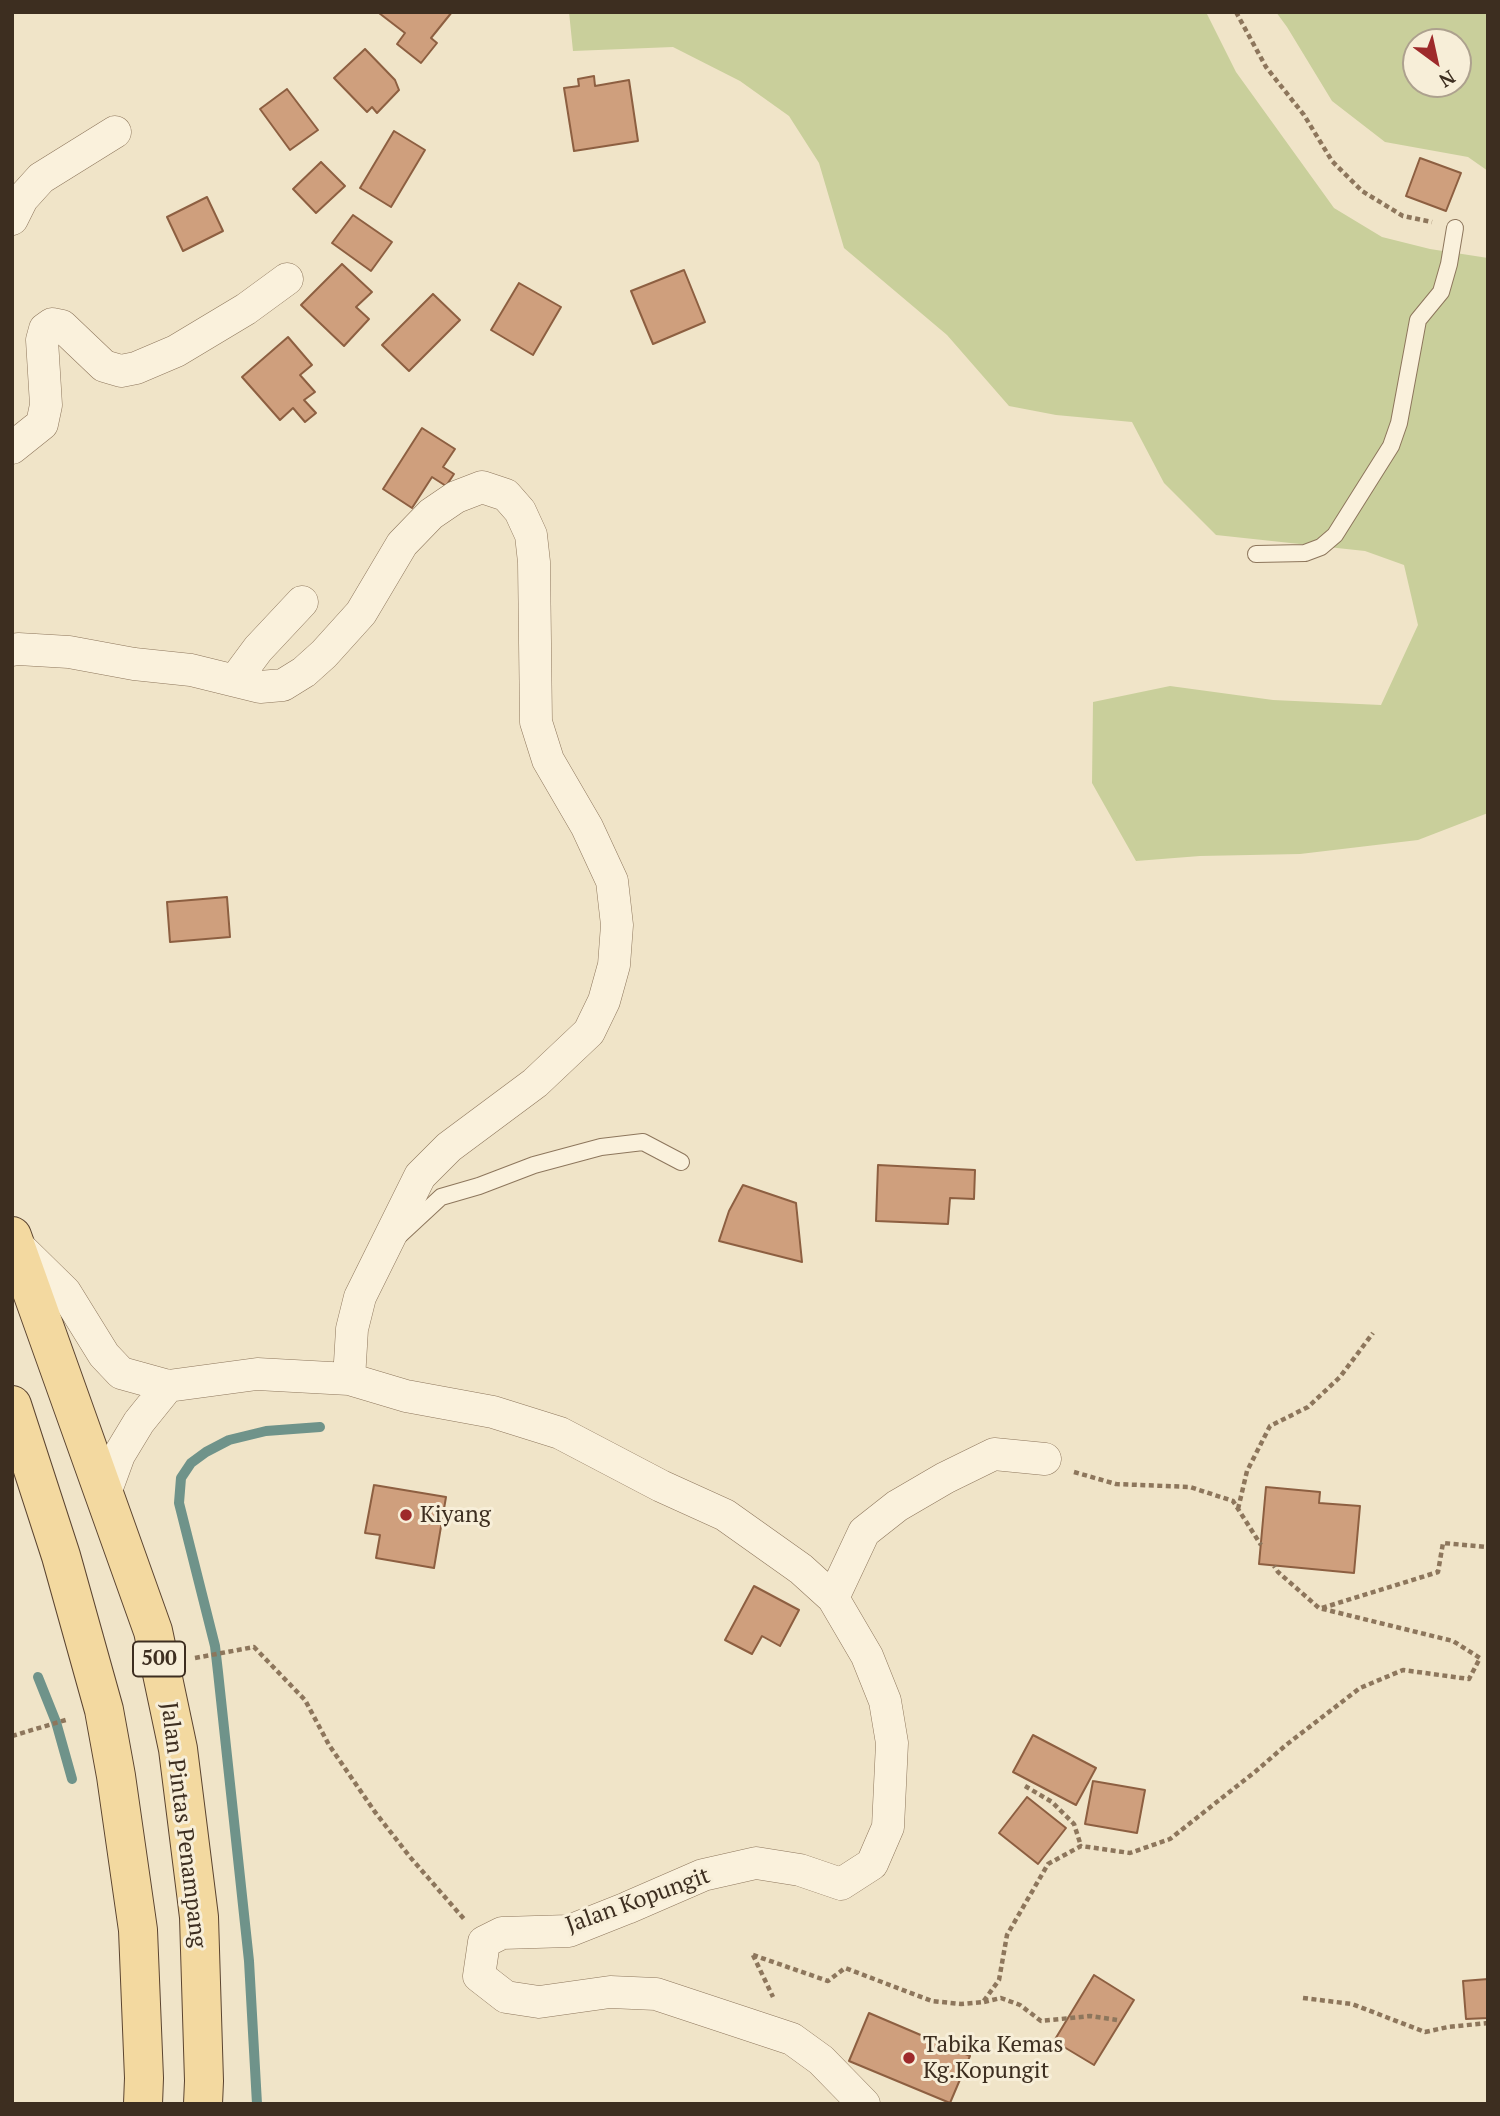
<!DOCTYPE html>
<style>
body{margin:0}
#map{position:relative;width:1500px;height:2116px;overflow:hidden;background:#f0e4c8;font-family:"PT Serif",serif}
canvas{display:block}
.frame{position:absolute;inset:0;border:14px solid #3d2e20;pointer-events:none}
.north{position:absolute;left:1402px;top:28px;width:70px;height:70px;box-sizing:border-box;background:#f7eed8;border:2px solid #ada18e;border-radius:50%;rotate:147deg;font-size:19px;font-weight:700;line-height:28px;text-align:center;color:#3d2e20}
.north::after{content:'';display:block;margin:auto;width:24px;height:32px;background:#9e2a2b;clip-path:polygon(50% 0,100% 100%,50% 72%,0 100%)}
</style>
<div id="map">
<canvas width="1500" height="2116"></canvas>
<div class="frame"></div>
<div class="north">N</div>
</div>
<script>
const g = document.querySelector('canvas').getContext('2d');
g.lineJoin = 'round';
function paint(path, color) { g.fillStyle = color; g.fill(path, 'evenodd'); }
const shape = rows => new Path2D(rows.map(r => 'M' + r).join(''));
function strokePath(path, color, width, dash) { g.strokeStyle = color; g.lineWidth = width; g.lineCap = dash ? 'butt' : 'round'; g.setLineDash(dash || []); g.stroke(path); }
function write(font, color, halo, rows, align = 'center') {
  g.font = font + ' "PT Serif",serif'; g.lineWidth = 6; g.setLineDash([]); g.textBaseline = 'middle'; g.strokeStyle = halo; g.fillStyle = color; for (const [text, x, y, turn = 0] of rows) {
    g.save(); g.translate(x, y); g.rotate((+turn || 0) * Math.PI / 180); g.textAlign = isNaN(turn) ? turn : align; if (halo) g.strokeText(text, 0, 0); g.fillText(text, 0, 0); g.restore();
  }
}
paint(shape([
 [569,12,1206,12,1236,72,1334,208,1382,237,1430,249,1488,258,1488,813,1418,840,1300,854,1200,856,1136,861,1092,783,1093,702,1170,686,1273,700,1381,705,1418,625,1404,565,1365,551,1216,535,1164,483,1132,422,1056,415,1009,406,947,335,844,248,819,163,789,116,740,81,673,47,573,51],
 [1276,12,1488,12,1488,171,1468,157,1385,142,1332,101,1287,27],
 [1416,42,1458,42,1458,84,1416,84]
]), '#c9cf9b');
strokePath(shape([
 [38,1677,56,1722,72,1779],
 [257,2104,249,1961,218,1672,215,1646,179,1503,181,1478,191,1463,206,1452,229,1440,266,1431,320,1427]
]), '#6f938a', 10);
const building = shape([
 [452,12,431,38,437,43,421,63,397,44,405,33,379,13,452,12],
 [365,49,395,80,399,90,377,113,372,107,367,112,334,78,365,49],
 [594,76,595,86,629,80,638,141,574,151,564,88,579,86,578,79,594,76],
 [287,89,318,130,290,150,260,109,287,89],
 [394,131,425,150,391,207,360,188,394,131],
 [1420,158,1461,173,1446,211,1406,196,1420,158],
 [321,162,345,186,316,213,293,189,321,162],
 [207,197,223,231,183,251,167,217,207,197],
 [353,215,392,242,371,271,332,243,353,215],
 [342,264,372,292,356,307,369,319,344,346,301,305,342,264],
 [684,270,705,322,653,344,631,291,684,270],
 [519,283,561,307,533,355,491,330,519,283],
 [433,294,460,320,409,371,382,345,433,294],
 [288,337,312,365,300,375,315,392,304,400,316,413,305,422,293,408,280,420,242,377,288,337],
 [422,428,455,449,443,467,454,474,446,486,432,477,412,508,383,489,422,428],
 [227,897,230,937,170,942,167,902,227,897],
 [878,1165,975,1170,974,1199,950,1198,948,1224,876,1221,878,1165],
 [743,1185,796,1203,802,1262,719,1241,729,1211,743,1185],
 [374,1485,446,1497,434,1568,376,1558,380,1535,365,1533,374,1485],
 [1266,1487,1320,1492,1319,1503,1360,1506,1354,1573,1259,1564,1266,1487],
 [754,1586,799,1610,780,1646,762,1636,752,1654,725,1640,754,1586],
 [1033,1735,1096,1768,1076,1805,1013,1772,1033,1735],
 [1093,1781,1145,1790,1137,1833,1085,1824,1093,1781],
 [1027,1797,1066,1828,1038,1864,999,1833,1027,1797],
 [1094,1975,1134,2000,1094,2065,1054,2041,1094,1975],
 [1488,1979,1488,2018,1466,2019,1463,1981,1488,1979],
 [869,2013,970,2056,950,2103,849,2061,869,2013]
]);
paint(building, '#cf9f7d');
strokePath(building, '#8d5f41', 2);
const service = shape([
 [1256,554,1305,553,1321,547,1335,535,1391,446,1399,423,1418,320,1441,292,1449,264,1455,228],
 [400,1235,441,1197,479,1186,534,1165,601,1147,643,1142,681,1162]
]);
const minor = shape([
 [12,219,22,199,41,178,115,132],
 [12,448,42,424,46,405,42,340,45,329,52,324,62,326,104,366,121,371,136,368,176,351,246,309,287,279],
 [12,650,18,649,69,652,134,664,191,670,260,687,283,685,304,672,324,654,361,613,402,544,431,514,456,497,482,487,506,495,520,511,531,535,534,562,536,722,548,760,587,827,612,881,617,925,614,965,604,1001,589,1032,535,1083,449,1147,420,1176,360,1297,352,1329,349,1379],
 [235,680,258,649,302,602],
 [16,1244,65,1292,104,1355,121,1373,168,1386,257,1374,349,1379,406,1396,493,1412,560,1433,661,1486,725,1515,801,1569,833,1598,867,1656,885,1701,892,1743,888,1827,872,1864,841,1884,800,1870,756,1863,703,1875,627,1908,569,1931,502,1933,484,1942,479,1976,506,1997,539,2002,610,1992,656,1994,792,2039,821,2060,864,2104],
 [104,1496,119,1455,139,1422,168,1386],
 [833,1598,864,1532,897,1506,945,1478,994,1454,1045,1459]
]);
const primary = shape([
 [12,1236,153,1631,178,1749,199,1917,204,2081,203,2104],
 [12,1405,61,1556,104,1710,116,1776,138,1930,144,2078,143,2104]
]);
strokePath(service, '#8d765c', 18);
strokePath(minor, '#8d765c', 33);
strokePath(primary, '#5b4430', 40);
strokePath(shape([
 [1236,12,1266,67,1304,115,1332,161,1362,191,1403,216,1432,222],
 [1074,1472,1116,1484,1190,1487,1233,1501,1261,1545],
 [1238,1509,1247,1471,1270,1426,1308,1407,1340,1377,1373,1333],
 [1322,1608,1438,1572,1443,1543,1488,1547],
 [195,1658,254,1647,305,1700,329,1745,375,1812,410,1857,464,1919],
 [12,1736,69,1719],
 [1025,1786,1052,1802,1074,1824,1081,1846],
 [753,1955,828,1981,845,1968,932,2001,961,2004,983,2002,999,1980,1007,1935,1048,1864,1081,1846,1130,1853,1170,1839,1256,1771,1286,1745,1360,1688,1403,1670,1469,1679,1480,1658,1453,1641,1319,1608,1278,1572,1274,1566],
 [753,1955,773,1997],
 [1303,1998,1352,2004,1425,2032,1448,2027,1488,2023],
 [984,2002,1001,1998,1020,2005,1041,2021,1090,2016,1117,2020]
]), '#8d765c', 4.5, [5, 3.5]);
strokePath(service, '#faf1dc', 16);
strokePath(minor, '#faf1dc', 32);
strokePath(primary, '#f3d9a0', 38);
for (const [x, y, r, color] of [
 [406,1515,7,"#9e2a2b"],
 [909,2058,7,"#9e2a2b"]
]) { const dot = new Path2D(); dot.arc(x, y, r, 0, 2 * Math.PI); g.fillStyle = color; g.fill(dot); strokePath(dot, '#f7eed8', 2.5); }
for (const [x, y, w] of [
 [159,1659,52]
]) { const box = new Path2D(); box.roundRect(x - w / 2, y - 17.5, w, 35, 5); g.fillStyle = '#f7eed8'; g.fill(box); strokePath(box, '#3d2e20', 2); }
write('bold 21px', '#3d2e20', null, [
 ["500",159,1659]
]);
write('23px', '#3d2e20', '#f7eed8', [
 ["Kiyang",420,1515],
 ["Tabika Kemas",923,2045],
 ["Kg.Kopungit",923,2071]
], 'left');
write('23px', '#3d2e20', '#f7eed8', [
 ["Jalan Pintas Penampang",183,1825,83],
 ["Jalan Kopungit",638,1901,-20]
]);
</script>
